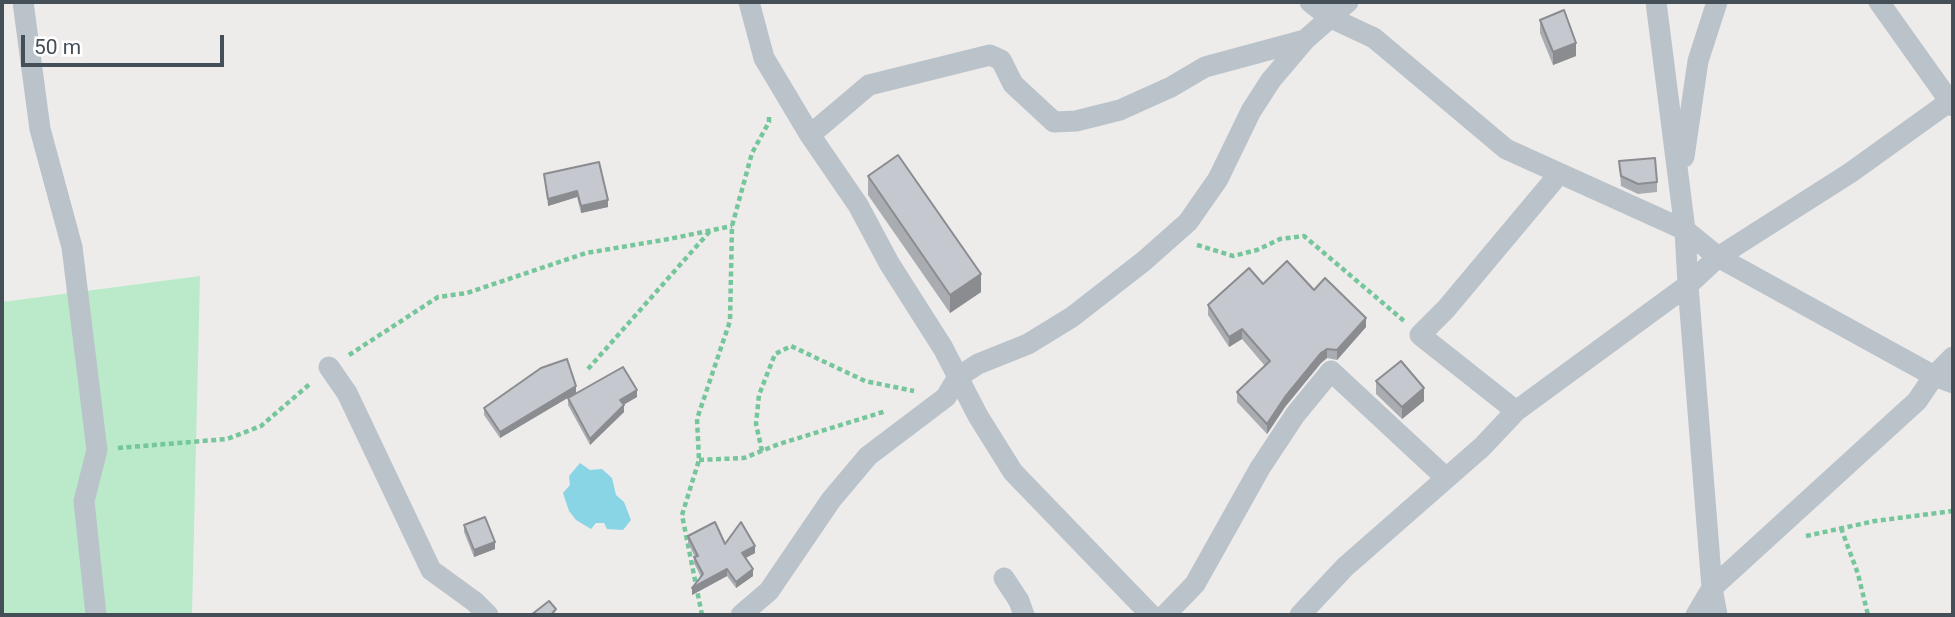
<!DOCTYPE html>
<style>
body{margin:0}
#map{position:relative;width:1955px;height:617px;overflow:hidden;background:#eeebeb;font-family:Roboto,sans-serif}
canvas{display:block}
.frame{position:absolute;inset:0;border:4px solid #454f57;pointer-events:none}
.scale{position:absolute;left:21px;top:35px;width:203px;height:32px;box-sizing:border-box;border:4px solid #454f57;border-top:0;padding-left:9px;font-size:21px;line-height:24px;white-space:nowrap;color:#454f57;-webkit-text-stroke:5px #fff;paint-order:stroke}
</style>
<div id="map">
<canvas width="1955" height="617"></canvas>
<div class="frame"></div>
<div class="scale">50 m</div>
</div>
<script>
const g = document.querySelector('canvas').getContext('2d');
g.lineJoin = 'round';
function paint(path, color) { g.fillStyle = color; g.fill(path, 'evenodd'); }
const shape = rows => new Path2D(rows.map(r => 'M' + r).join(''));
function strokePath(path, color, width, dash) { g.strokeStyle = color; g.lineWidth = width; g.lineCap = dash ? 'butt' : 'round'; g.setLineDash(dash || []); g.stroke(path); }
paint(shape([
 [200,276,192,615,2,615,2,302]
]), '#bbeacb');
paint(shape([
 [580,463,590,470,602,469,612,478,616,495,624,502,631,520,623,530,607,529,604,523,596,523,591,529,576,520,569,511,563,493,570,485,569,476]
]), '#8ad5e5');
strokePath(shape([
 [1197,245,1233,256,1257,250,1280,239,1304,236,1404,321],
 [349,355,438,297,467,293,586,253,669,239,732,226],
 [588,369,710,231],
 [118,448,227,439,261,426,311,383],
 [762,451,756,424,759,395,775,354,791,346,865,381,914,391],
 [699,460,744,458,779,444,886,411],
 [1841,528,1858,574,1868,615],
 [1806,536,1875,521,1953,511],
 [702,615,682,515,699,460,697,419,730,321,732,226,752,153,769,122,769,115]
]), '#75c69b', 4.5, [5, 3.5]);
strokePath(shape([
 [23,2,40,129,72,247,97,450,84,501,96,615],
 [749,2,764,58,810,135,858,205,889,263,943,348,978,416,1013,472,1151,615],
 [1310,2,1329,17,1374,38,1506,149,1685,230,1718,257,1934,376,1953,383],
 [1656,2,1685,230,1688,285,1712,588,1717,615],
 [1879,2,1953,106],
 [810,135,869,85,990,55,1001,60,1013,84,1054,122,1076,121,1120,110,1171,87,1205,67,1305,40],
 [1684,157,1698,61,1717,2],
 [329,367,347,393,431,570,475,602,488,615],
 [1516,411,1420,335,1446,309,1559,174],
 [1004,578,1019,601,1024,615],
 [741,615,769,591,831,500,868,456,946,397,958,377,978,364,1028,344,1072,317,1144,261,1188,222,1218,179,1251,111,1271,80,1305,40,1348,2],
 [1165,615,1195,584,1260,468,1295,415,1331,371,1446,478],
 [1300,615,1345,567,1482,447,1516,411,1688,285,1718,257,1850,173,1953,99],
 [1696,615,1712,588,1917,401,1934,376,1953,357]
]), '#bac3ca', 21);
paint(shape([
 [1540,20,1576,56,1553,65,1540,33],
 [1619,161,1657,182,1657,192,1638,194,1621,186],
 [544,174,608,207,581,213,577,197,548,206],
 [868,176,981,292,950,313,868,195],
 [1263,284,1314,290,1366,327,1337,360,1327,358,1321,363,1285,407,1267,434,1237,402,1237,392,1265,366,1242,339,1229,347,1208,315,1208,305],
 [1376,381,1424,401,1402,419,1376,394],
 [576,393,500,438,484,415,484,408],
 [637,397,624,404,624,412,590,445,568,405,568,398],
 [464,525,495,549,474,557,464,532],
 [688,536,725,544,755,553,745,558,753,576,736,588,727,576,692,595,701,577,694,563,694,557,695,557,688,543]
]), '#a9acb1');
paint(shape([
 [1576,43,1576,56,1553,65,1553,52],
 [577,191,577,197,548,206,548,199],
 [608,200,608,207,581,213,581,206],
 [981,274,981,292,950,313,950,295],
 [1366,318,1366,327,1337,360,1337,350],
 [1242,329,1242,339,1229,347,1229,337],
 [1327,349,1327,358,1321,363,1285,407,1267,434,1267,424,1285,397,1321,353],
 [576,386,576,393,500,438,500,432],
 [1424,388,1424,401,1402,419,1402,407],
 [637,390,637,397,620,407,620,400],
 [624,405,624,412,590,445,590,439],
 [495,542,495,549,474,557,474,550],
 [755,546,755,553,742,560,742,553],
 [727,569,727,576,692,595,692,588],
 [753,569,753,576,736,588,736,582]
]), '#8a8c90');
const building = shape([
 [1564,10,1576,43,1553,52,1540,20,1564,10],
 [898,155,981,274,950,295,868,176,898,155],
 [1655,158,1657,182,1638,184,1621,176,1619,161,1655,158],
 [599,162,608,200,581,206,577,191,548,199,544,174,599,162],
 [1287,261,1314,290,1325,278,1366,318,1337,350,1327,349,1321,353,1285,397,1267,424,1237,392,1270,361,1242,329,1229,337,1208,305,1249,268,1263,284,1287,261],
 [567,359,576,386,500,432,484,408,541,368,567,359],
 [1401,361,1424,388,1402,407,1376,381,1401,361],
 [623,367,637,390,620,400,624,405,590,439,568,398,623,367],
 [485,517,495,542,474,550,464,525,485,517],
 [715,522,725,544,741,522,755,546,742,553,753,569,736,582,727,569,692,588,703,574,694,557,698,556,688,536,715,522],
 [549,601,556,609,551,615,531,615,549,601]
]);
paint(building, '#c5c8ce');
strokePath(building, '#8a8c90', 2);
</script>
